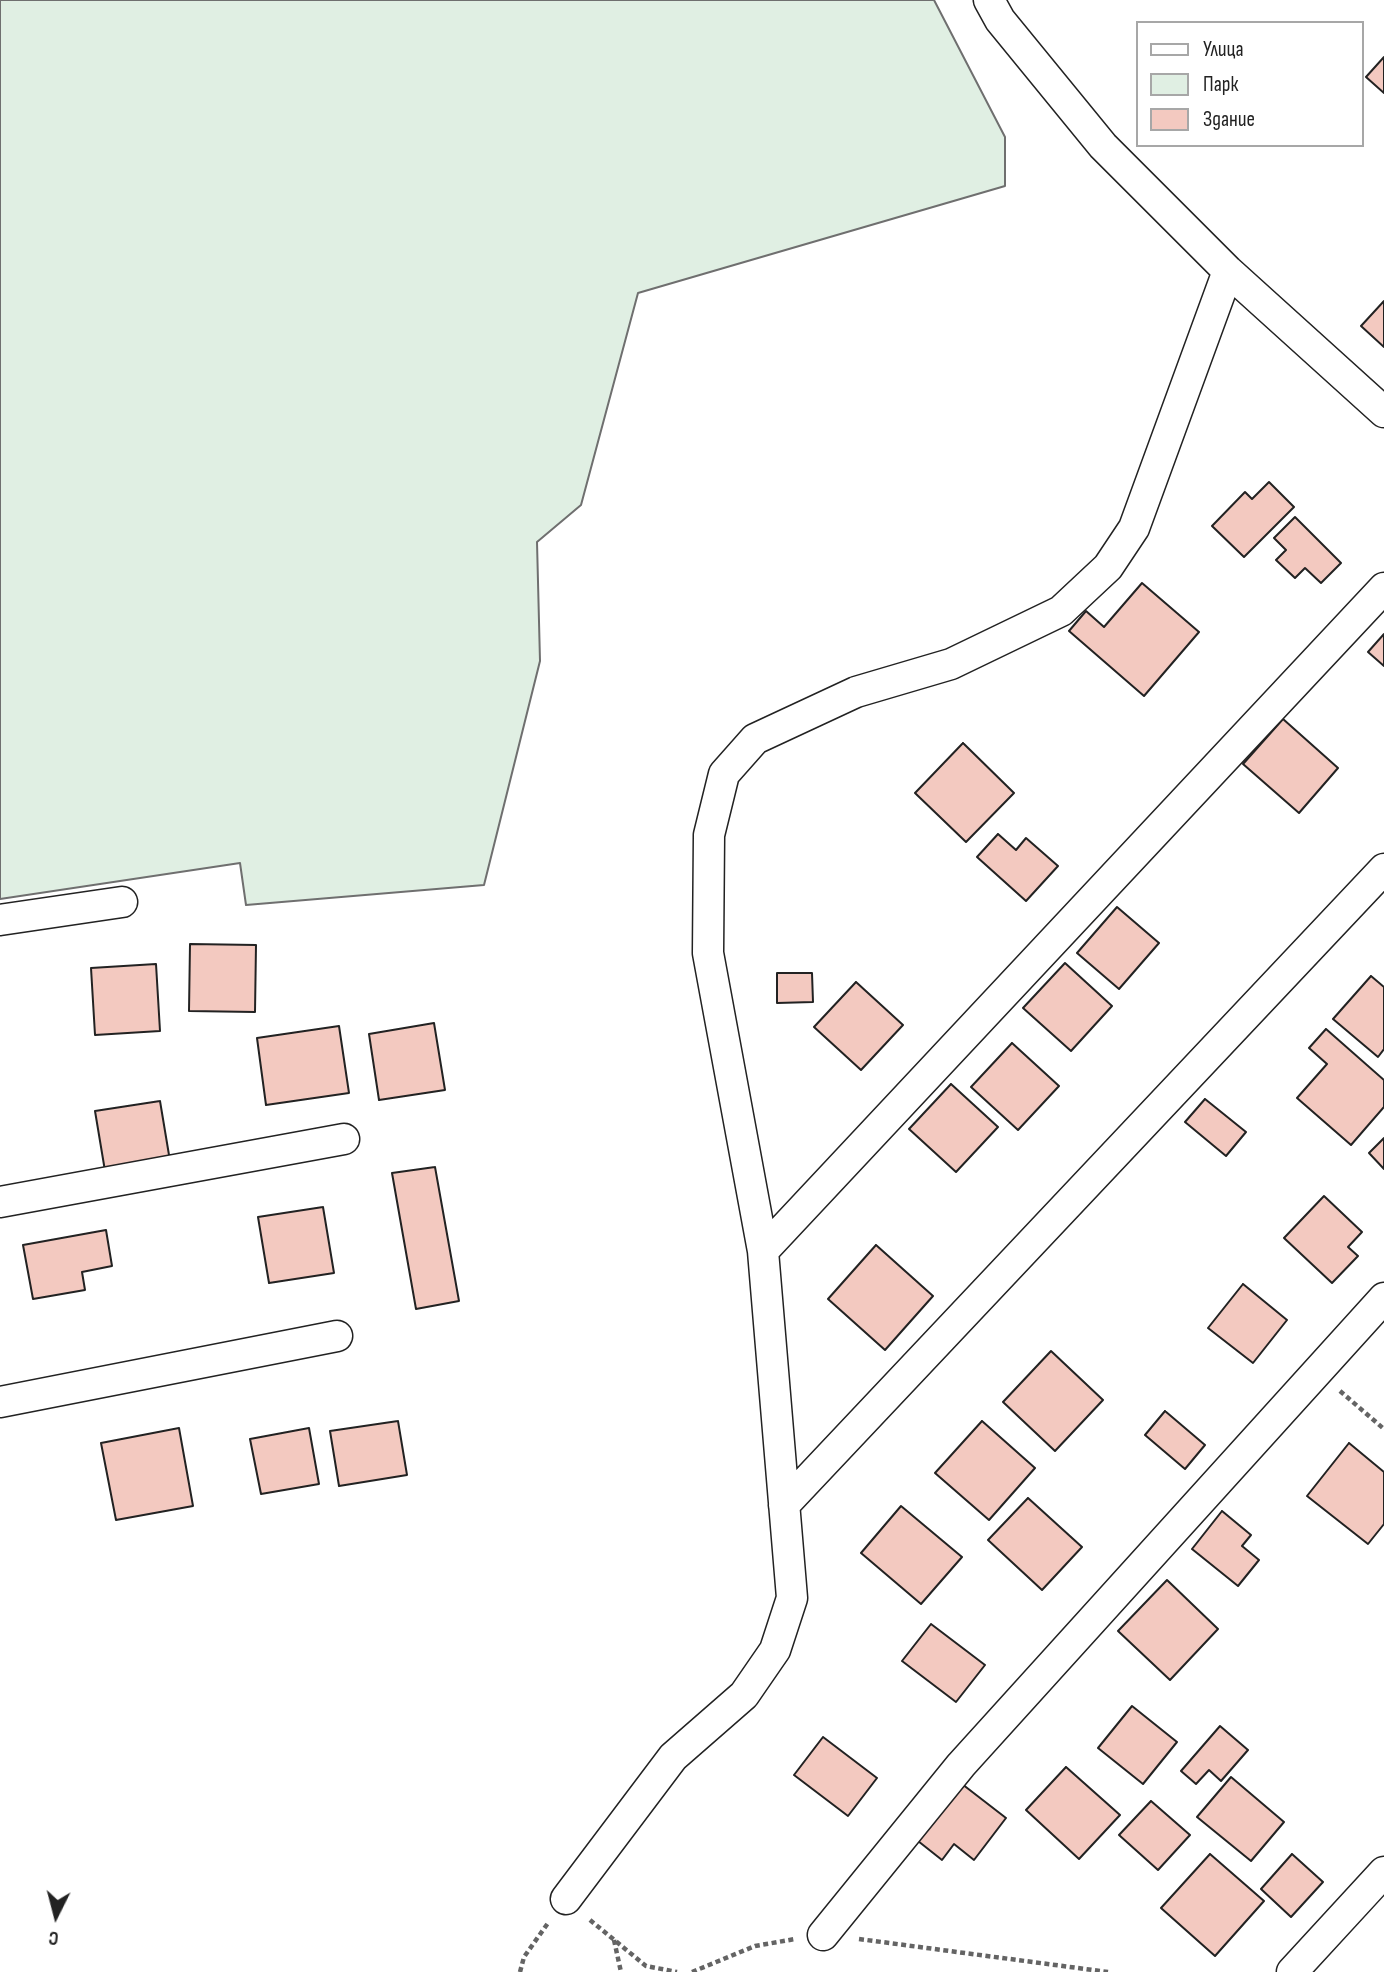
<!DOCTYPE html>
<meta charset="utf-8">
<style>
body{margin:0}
#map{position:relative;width:1384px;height:1972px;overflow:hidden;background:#fff;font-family:"Sofia Sans Condensed",sans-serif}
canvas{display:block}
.legend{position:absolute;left:1136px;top:21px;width:228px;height:126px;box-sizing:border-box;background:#fff;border:2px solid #a7a7a7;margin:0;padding:9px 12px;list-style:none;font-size:21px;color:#222}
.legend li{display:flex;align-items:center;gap:14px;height:35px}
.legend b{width:35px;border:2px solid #a7a7a7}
.north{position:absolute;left:21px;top:1881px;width:70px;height:70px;-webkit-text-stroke:5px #fff;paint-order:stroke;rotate:186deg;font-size:19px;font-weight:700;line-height:28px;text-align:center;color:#222}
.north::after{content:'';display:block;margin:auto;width:24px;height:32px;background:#222;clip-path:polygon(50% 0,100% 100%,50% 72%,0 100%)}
</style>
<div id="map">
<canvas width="1384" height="1972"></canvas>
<ul class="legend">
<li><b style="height:9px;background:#fff"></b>Улица</li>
<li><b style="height:19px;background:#e0efe3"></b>Парк</li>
<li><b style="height:19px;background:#f3c9c0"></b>Здание</li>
</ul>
<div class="north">С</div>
</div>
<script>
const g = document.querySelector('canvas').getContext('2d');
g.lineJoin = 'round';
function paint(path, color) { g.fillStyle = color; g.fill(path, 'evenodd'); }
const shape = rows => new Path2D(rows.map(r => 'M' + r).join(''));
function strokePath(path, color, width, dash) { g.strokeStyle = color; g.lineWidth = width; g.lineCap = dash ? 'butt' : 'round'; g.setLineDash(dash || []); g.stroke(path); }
const green = shape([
 [0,0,934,0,1005,137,1005,186,638,293,581,505,537,542,540,661,484,885,246,905,240,863,0,899,0,0]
]);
paint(green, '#e0efe3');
strokePath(green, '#6f6f6f', 2);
const building = shape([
 [1384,57,1384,93,1366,77,1384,57],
 [1384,301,1384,347,1361,326,1384,301],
 [1269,482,1294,507,1244,557,1212,526,1245,492,1252,499,1269,482],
 [1295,517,1341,563,1321,583,1305,568,1295,578,1276,560,1286,550,1274,538,1295,517],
 [1142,583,1199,632,1144,696,1069,631,1086,611,1104,627,1142,583],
 [1384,634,1384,666,1368,652,1384,634],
 [1283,719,1338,768,1299,813,1243,764,1283,719],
 [963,743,1014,793,966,842,915,793,963,743],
 [998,834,1016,850,1026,838,1058,866,1026,901,977,857,998,834],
 [1117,907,1159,943,1119,989,1077,953,1117,907],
 [190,944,256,945,255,1012,189,1011,190,944],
 [1065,963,1112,1006,1071,1051,1023,1008,1065,963],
 [156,964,160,1031,95,1035,91,968,156,964],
 [777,973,812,973,813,1002,777,1003,777,973],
 [1371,976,1384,987,1384,1049,1378,1057,1333,1019,1371,976],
 [856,982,903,1025,861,1070,814,1027,856,982],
 [434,1023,445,1090,379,1100,369,1034,434,1023],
 [339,1026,349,1093,266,1105,257,1038,339,1026],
 [1326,1029,1384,1080,1384,1107,1351,1145,1297,1098,1327,1064,1309,1048,1326,1029],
 [1012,1043,1059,1086,1018,1130,971,1087,1012,1043],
 [951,1084,998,1127,956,1172,909,1129,951,1084],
 [1205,1099,1246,1132,1226,1156,1185,1122,1205,1099],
 [160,1101,170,1161,105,1171,95,1111,160,1101],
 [1384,1138,1384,1169,1369,1153,1384,1138],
 [435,1167,459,1301,416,1309,392,1173,435,1167],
 [1324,1196,1362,1232,1348,1247,1358,1256,1332,1283,1284,1238,1324,1196],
 [323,1207,334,1273,269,1283,258,1217,323,1207],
 [106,1230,112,1266,82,1272,85,1290,33,1299,23,1245,106,1230],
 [876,1245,933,1296,885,1350,828,1299,876,1245],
 [1243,1284,1287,1320,1253,1363,1208,1328,1243,1284],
 [1051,1351,1103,1400,1055,1451,1003,1402,1051,1351],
 [1165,1411,1205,1445,1185,1469,1145,1435,1165,1411],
 [398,1421,407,1475,339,1486,330,1431,398,1421],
 [982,1421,1035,1468,989,1520,935,1473,982,1421],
 [179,1428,193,1506,116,1520,101,1443,179,1428],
 [309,1428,319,1484,261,1494,250,1439,309,1428],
 [1349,1443,1384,1472,1384,1524,1368,1544,1307,1496,1349,1443],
 [1028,1498,1082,1547,1042,1590,988,1540,1028,1498],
 [901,1506,962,1557,921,1604,861,1553,901,1506],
 [1222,1511,1251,1535,1242,1546,1259,1560,1238,1586,1192,1549,1222,1511],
 [1167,1580,1218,1629,1170,1680,1118,1631,1167,1580],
 [931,1624,985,1665,956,1702,902,1661,931,1624],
 [1132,1706,1177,1742,1143,1784,1098,1748,1132,1706],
 [1220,1726,1248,1750,1221,1781,1209,1770,1196,1784,1181,1771,1220,1726],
 [823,1737,877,1778,848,1816,794,1775,823,1737],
 [1066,1767,1120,1815,1079,1859,1026,1810,1066,1767],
 [1231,1777,1284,1822,1251,1861,1197,1817,1231,1777],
 [962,1784,1006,1818,974,1860,954,1844,942,1860,918,1841,962,1784],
 [1151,1801,1190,1835,1158,1870,1119,1835,1151,1801],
 [1210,1854,1264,1901,1215,1956,1161,1908,1210,1854],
 [1292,1854,1323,1882,1291,1917,1261,1889,1292,1854]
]);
paint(building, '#f3c9c0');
strokePath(building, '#222', 2);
const street = shape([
 [989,0,1000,20,1103,146,1228,271,1384,412],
 [0,920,122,902],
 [0,1202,344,1139],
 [763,1251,1384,588],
 [0,1402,337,1336],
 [784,1505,1384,869],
 [566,1899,673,1757,744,1695,775,1650,792,1598,763,1251,708,953,709,835,724,774,755,739,856,692,951,664,1061,611,1108,567,1134,528,1228,271],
 [823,1935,961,1765,1384,1298],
 [1292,1972,1384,1872]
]);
strokePath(street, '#222', 33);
strokePath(shape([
 [1340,1391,1384,1429],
 [590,1920,646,1966,677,1972],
 [859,1939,1108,1972],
 [614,1940,621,1972],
 [520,1972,524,1957,548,1923],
 [692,1972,755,1946,795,1939]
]), '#646464', 4.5, [5, 3.5]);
strokePath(street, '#fff', 30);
</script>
